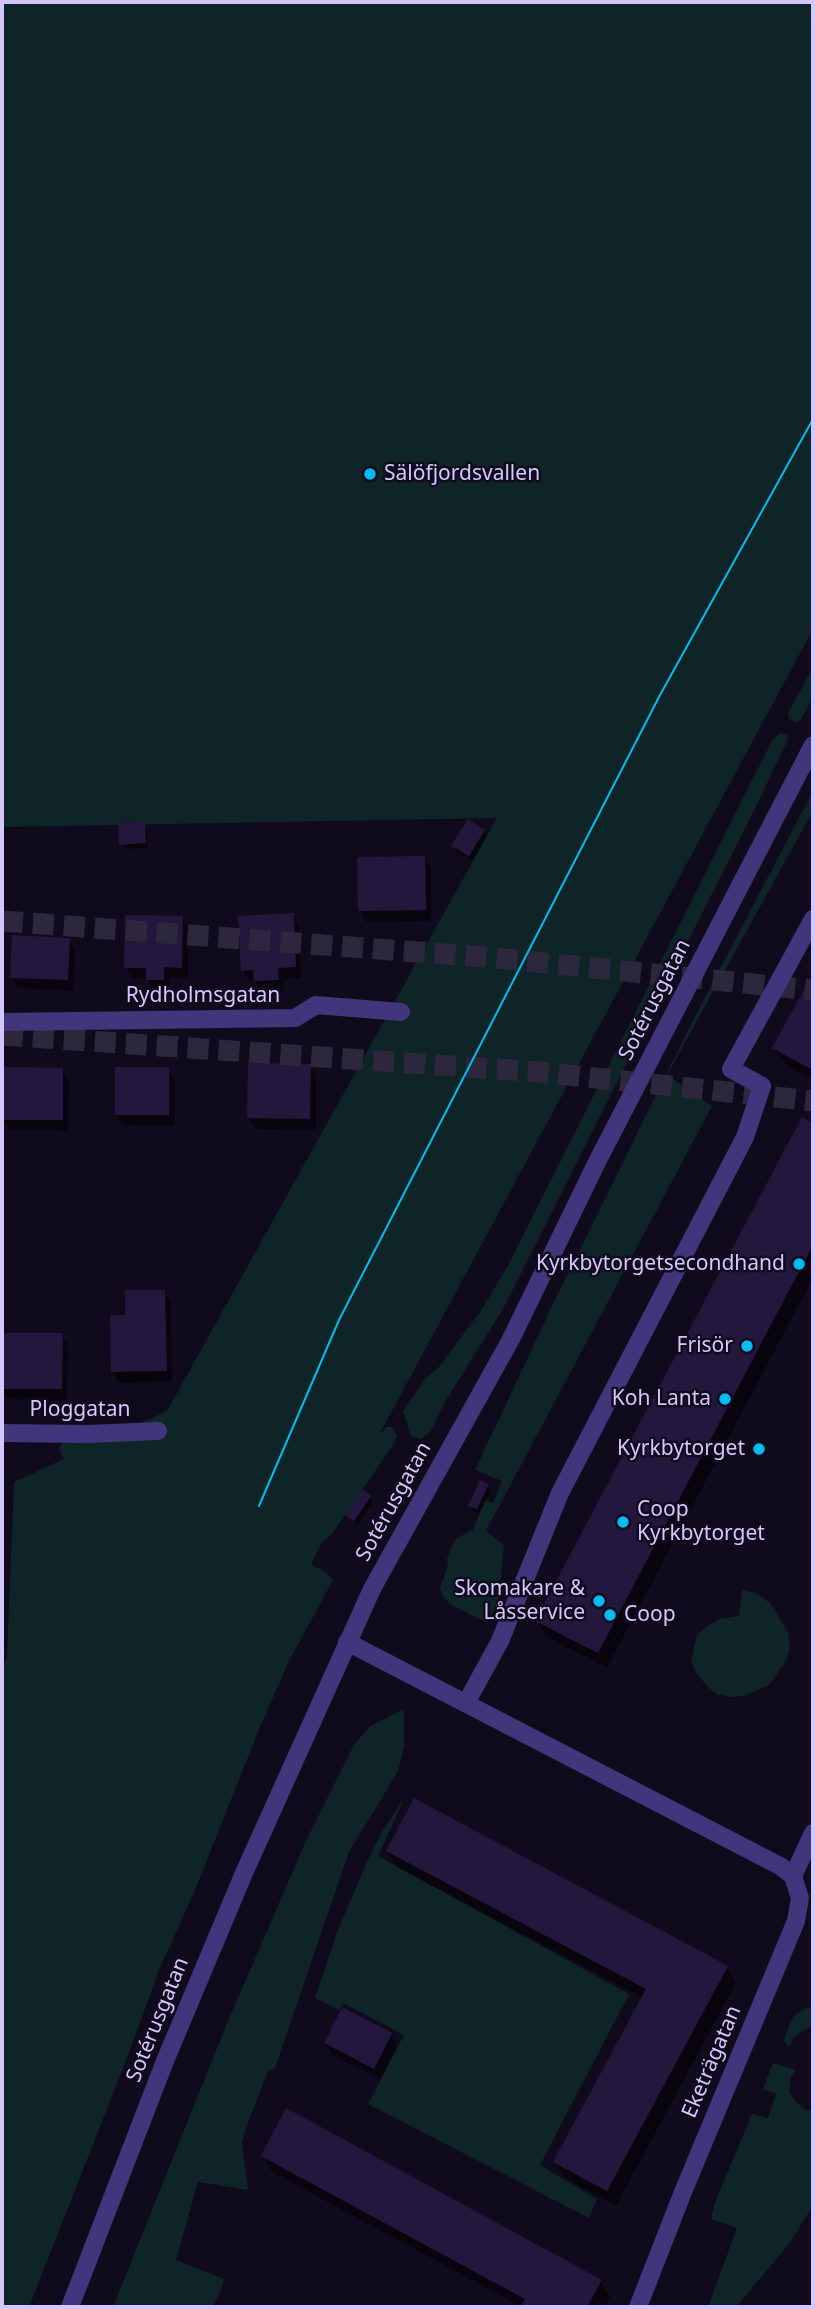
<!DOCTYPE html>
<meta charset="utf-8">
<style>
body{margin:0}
#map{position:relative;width:815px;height:2309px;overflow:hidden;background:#100b1c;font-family:"Noto Sans",sans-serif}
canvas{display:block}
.frame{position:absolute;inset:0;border:4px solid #d4c7ff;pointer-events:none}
</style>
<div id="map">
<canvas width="815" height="2309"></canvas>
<div class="frame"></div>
</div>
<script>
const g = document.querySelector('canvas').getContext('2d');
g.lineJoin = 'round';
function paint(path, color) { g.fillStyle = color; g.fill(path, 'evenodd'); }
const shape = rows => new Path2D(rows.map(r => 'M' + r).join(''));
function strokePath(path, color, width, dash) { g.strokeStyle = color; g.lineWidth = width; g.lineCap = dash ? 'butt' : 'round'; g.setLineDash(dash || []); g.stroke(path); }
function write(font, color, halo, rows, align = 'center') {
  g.font = font + ' "Noto Sans",sans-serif'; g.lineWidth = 5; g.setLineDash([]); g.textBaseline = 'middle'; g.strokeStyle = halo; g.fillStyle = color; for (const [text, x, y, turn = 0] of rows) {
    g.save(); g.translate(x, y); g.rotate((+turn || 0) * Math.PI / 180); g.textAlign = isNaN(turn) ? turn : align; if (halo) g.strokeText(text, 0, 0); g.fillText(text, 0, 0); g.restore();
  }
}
paint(shape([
 [2,2,813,2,813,629,379,1435,387,1427,392,1427,397,1436,395,1442,332,1534,322,1542,311,1565,324,1571,333,1580,288,1663,260,1727,195,1890,159,1970,129,2053,29,2307,2,2307,2,1669,7,1656,14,1482,64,1459,59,1449,62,1443,66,1441,104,1440,167,1411,497,818,2,827],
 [813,666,813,697,801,719,798,722,794,721,789,719,788,714],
 [780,733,787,735,788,739,760,798,503,1309,443,1405,431,1431,421,1439,411,1436,403,1411,426,1378,439,1367,482,1309,509,1264,727,830,773,739],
 [813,791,813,811,667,1075,712,1106,486,1531,504,1545,499,1596,491,1617,486,1622,450,1604,443,1596,440,1589,448,1565,447,1559,450,1550,457,1538,473,1530,485,1500,493,1503,502,1481,475,1470,555,1300,689,1028],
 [742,1590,756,1593,770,1603,788,1632,790,1647,787,1659,769,1685,744,1696,729,1697,717,1694,708,1687,696,1673,691,1661,697,1635,704,1628,719,1619,739,1616],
 [404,1709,404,1747,398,1771,349,1852,275,2068,267,2073,246,2128,242,2143,248,2190,198,2182,176,2260,224,2279,221,2290,212,2307,113,2307,226,2026,305,1843,354,1745,370,1726],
 [405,1797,378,1856,629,1994,540,2165,597,2199,589,2218,368,2104,404,2035,343,2003,339,2010,315,1998,336,1935,366,1864,380,1835],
 [807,2007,813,2009,813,2025,793,2038,790,2047,784,2041,789,2026,794,2016],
 [773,2063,796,2070,791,2076,789,2091,797,2103,804,2109,813,2111,813,2206,788,2245,736,2307,708,2307,737,2228,711,2219,714,2205,752,2114,768,2118,776,2094,763,2089]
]), '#0e2426');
paint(shape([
 [144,823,147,828,147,848,124,849,121,844],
 [484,831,487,836,472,861,456,851,453,846],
 [424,858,431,869,431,921,366,922,360,911],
 [293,915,299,926,301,978,283,979,284,991,262,992,255,981,249,981,242,970],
 [182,918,188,929,188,978,170,978,169,991,154,991,147,979,132,978,126,967],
 [69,940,75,951,73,991,18,988,11,977],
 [813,976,813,1080,784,1064,774,1048],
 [310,1065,316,1076,316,1130,255,1129,249,1117],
 [168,1069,175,1080,175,1126,123,1125,116,1114],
 [62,1070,69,1081,68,1131,10,1130,3,1119],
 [802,1119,813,1125,813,1278,607,1668,547,1637,537,1620],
 [164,1292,171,1303,172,1382,119,1383,112,1372,127,1317],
 [2,1334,62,1335,68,1346,67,1400,7,1399,2,1390],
 [488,1486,491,1491,479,1514,473,1511,470,1506],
 [369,1497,373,1502,357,1525,347,1515],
 [388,1851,726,1967,736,1983,616,2206,565,2178,555,2162,643,1998,397,1867],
 [343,2010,391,2035,398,2046,380,2079,332,2055,326,2043],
 [263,2156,601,2281,610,2297,605,2307,522,2307,272,2172]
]), '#0007');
paint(shape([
 [468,819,485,830,469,856,451,846],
 [145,821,146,843,119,845,118,822],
 [425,856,426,910,358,911,357,857],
 [294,913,296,967,278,968,279,980,254,981,253,970,241,971,238,916],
 [125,915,183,916,182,968,164,967,164,980,146,980,146,968,124,968],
 [12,935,70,938,68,980,10,978],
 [813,973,813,1070,772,1048],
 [248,1063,311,1064,310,1119,247,1118],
 [2,1067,63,1068,63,1120,2,1120],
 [115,1067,169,1067,169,1115,115,1115],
 [802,1117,813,1123,813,1245,598,1653,535,1621],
 [125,1290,165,1290,167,1371,111,1372,110,1315,125,1315],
 [2,1333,63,1333,62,1389,2,1389],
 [480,1480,489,1484,477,1509,468,1506],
 [362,1489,371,1496,354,1521,345,1515],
 [414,1798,728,1966,607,2191,553,2162,646,1989,386,1851],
 [342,2007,392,2033,374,2069,324,2043],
 [286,2108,602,2280,587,2307,520,2307,525,2299,261,2156]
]), '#24173d');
strokePath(shape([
 [2,921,485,957,813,990],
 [2,1035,539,1072,813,1101]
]), '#2d273e', 21, [21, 10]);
strokePath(shape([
 [2,1022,295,1018,316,1005,401,1012],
 [2,1433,88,1434,158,1431],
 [347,1642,780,1866,793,1876],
 [466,1703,500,1641,560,1493,745,1137,762,1086,731,1069,813,919],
 [70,2307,165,2061,244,1873,372,1589,511,1339,598,1160,813,745],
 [638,2307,683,2192,796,1921,800,1898,793,1876,813,1833]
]), '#41367b', 18);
strokePath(shape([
 [259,1506,339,1320,660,695,813,419]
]), '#01bcf1', 2);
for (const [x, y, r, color] of [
 [370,474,7,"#01bcf1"],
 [799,1264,7,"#01bcf1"],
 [747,1346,7,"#01bcf1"],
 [725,1399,7,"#01bcf1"],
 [759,1449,7,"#01bcf1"],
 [623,1522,7,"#01bcf1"],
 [599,1601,7,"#01bcf1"],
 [610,1615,7,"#01bcf1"]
]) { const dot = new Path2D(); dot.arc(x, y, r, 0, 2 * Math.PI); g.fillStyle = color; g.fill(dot); strokePath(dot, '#100b1c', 2.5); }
write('21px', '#d4c7ff', '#100b1c', [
 ["Sälöfjordsvallen",384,474,"left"],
 ["Kyrkbytorgetsecondhand",785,1264],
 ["Frisör",733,1346],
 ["Koh Lanta",711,1399],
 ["Kyrkbytorget",745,1449],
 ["Coop",637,1510,"left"],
 ["Kyrkbytorget",637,1534,"left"],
 ["Skomakare &",585,1589],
 ["Låsservice",585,1613],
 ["Coop",624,1615,"left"]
], 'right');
write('21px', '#d4c7ff', '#100b1c', [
 ["Rydholmsgatan",203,996],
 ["Sotérusgatan",655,1000,-63],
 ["Ploggatan",80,1410],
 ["Sotérusgatan",394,1502,-61],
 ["Sotérusgatan",158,2020,-68],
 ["Eketrägatan",712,2062,-67]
]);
</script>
